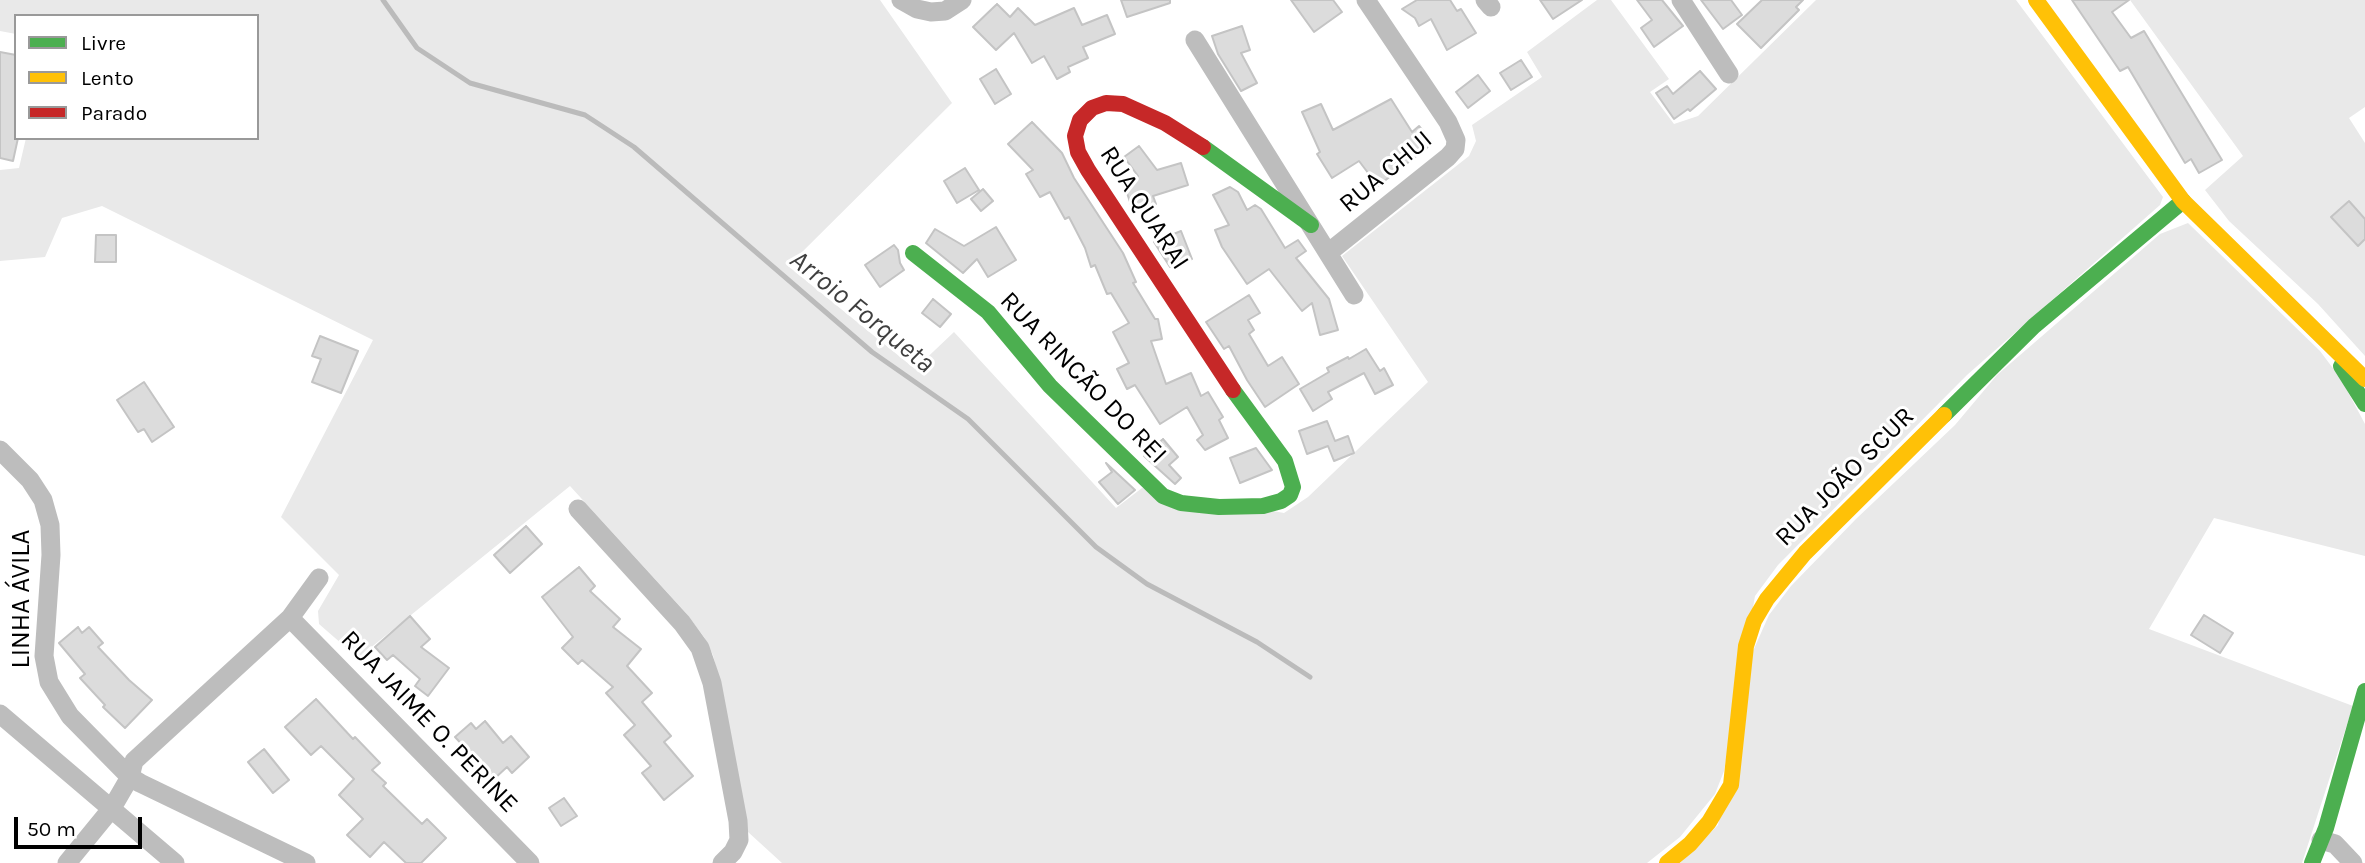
<!DOCTYPE html>
<meta charset="utf-8">
<style>
body{margin:0}
#map{position:relative;width:2365px;height:863px;overflow:hidden;background:#fff;font-family:Karla,sans-serif}
canvas{display:block}
.legend{position:absolute;left:14px;top:14px;width:245px;height:126px;box-sizing:border-box;background:#fff;border:2px solid #999;margin:0;padding:9px 12px;list-style:none;font-size:21px;color:#000}
.legend li{display:flex;align-items:center;gap:14px;height:35px}
.legend b{width:35px;border:2px solid #999}
.scale{position:absolute;left:14px;top:817px;width:128px;height:32px;box-sizing:border-box;border:4px solid #000;border-top:0;padding-left:9px;font-size:21px;line-height:24px;white-space:nowrap;color:#000;-webkit-text-stroke:5px #fff;paint-order:stroke}
</style>
<div id="map">
<canvas width="2365" height="863"></canvas>
<ul class="legend">
<li><b style="height:9px;background:#4caf50"></b>Livre</li>
<li><b style="height:9px;background:#ffc107"></b>Lento</li>
<li><b style="height:9px;background:#c62828"></b>Parado</li>
</ul>
<div class="scale">50 m</div>
</div>
<script>
const g = document.querySelector('canvas').getContext('2d');
g.lineJoin = 'round';
function paint(path, color) { g.fillStyle = color; g.fill(path, 'evenodd'); }
const shape = rows => new Path2D(rows.map(r => 'M' + r).join(''));
function strokePath(path, color, width, dash) { g.strokeStyle = color; g.lineWidth = width; g.lineCap = dash ? 'butt' : 'round'; g.setLineDash(dash || []); g.stroke(path); }
function write(font, color, halo, rows, align = 'center') {
  g.font = font + ' Karla,sans-serif'; g.lineWidth = 6; g.setLineDash([]); g.textBaseline = 'middle'; g.strokeStyle = halo; g.fillStyle = color; for (const [text, x, y, turn = 0] of rows) {
    g.save(); g.translate(x, y); g.rotate((+turn || 0) * Math.PI / 180); g.textAlign = isNaN(turn) ? turn : align; if (halo) g.strokeText(text, 0, 0); g.fillText(text, 0, 0); g.restore();
  }
}
paint(shape([
 [0,0,880,0,952,103,788,266,915,369,954,332,1116,508,1142,488,1284,513,1308,497,1428,382,1342,256,1469,156,1476,141,1472,125,1542,77,1527,52,1597,0,1611,0,1669,79,1650,92,1674,124,1698,116,1816,0,2016,0,2163,197,2160,205,1967,375,1778,565,1755,596,1724,771,1715,794,1680,837,1647,863,782,863,748,832,720,683,713,655,704,637,686,613,570,486,358,658,319,624,318,611,339,575,281,517,373,340,102,206,62,218,45,257,0,261,0,170,19,168,26,138,257,138,257,16,16,16,16,34,0,31],
 [2130,0,2365,0,2365,107,2349,118,2365,143,2365,356,2318,304,2229,221,2205,190,2243,156],
 [2188,223,2320,351,2341,379,2365,424,2365,556,2214,518,2149,629,2353,706,2302,863,1680,863,1718,825,1753,651,1769,615,1791,586,1856,519,1955,425,1997,375,2160,234]
]), '#e9e9e9');
strokePath(shape([
 [383,0,417,48,470,83,585,115,634,147,872,352,968,419,1096,547,1147,584,1257,642,1310,677]
]), '#bbb', 5);
const building = shape([
 [1121,0,1170,0,1170,3,1127,17,1121,0],
 [1291,0,1333,0,1342,12,1314,32,1291,0],
 [1417,0,1450,0,1457,11,1461,9,1476,33,1447,50,1431,19,1419,26,1415,18,1402,9,1417,0],
 [1540,0,1582,0,1553,19,1540,0],
 [1637,0,1662,0,1683,26,1654,47,1641,28,1652,20,1637,0],
 [1701,0,1731,0,1742,15,1723,29,1701,0],
 [1762,0,1803,0,1796,7,1799,10,1761,48,1737,24,1762,0],
 [2072,0,2129,0,2112,12,2131,38,2144,31,2222,160,2199,173,2191,159,2185,163,2128,67,2120,71,2072,0],
 [997,4,1010,17,1018,8,1035,25,1074,8,1082,25,1107,15,1115,34,1083,47,1088,58,1068,67,1070,72,1057,79,1044,56,1032,63,1014,33,996,50,973,27,997,4],
 [1242,26,1250,50,1241,53,1257,83,1241,91,1218,54,1212,36,1242,26],
 [0,52,16,55,16,138,18,138,13,161,0,158,0,52],
 [1521,60,1532,77,1511,90,1500,73,1521,60],
 [996,69,1011,94,995,104,980,79,996,69],
 [1700,71,1716,89,1690,111,1688,109,1674,119,1656,93,1667,86,1673,94,1700,71],
 [1478,75,1490,91,1468,108,1456,92,1478,75],
 [1391,99,1412,132,1419,126,1433,143,1378,186,1359,161,1332,178,1317,154,1320,152,1302,112,1321,104,1333,130,1391,99],
 [1032,122,1062,153,1074,178,1123,253,1136,282,1133,283,1155,319,1158,319,1162,339,1151,341,1166,384,1191,373,1201,396,1208,392,1223,417,1219,420,1228,438,1205,450,1197,440,1203,435,1187,407,1160,424,1135,385,1127,389,1117,369,1129,363,1113,332,1129,323,1111,293,1107,294,1095,265,1091,267,1085,248,1069,217,1065,219,1050,192,1040,197,1026,174,1033,170,1008,144,1032,122],
 [1139,146,1157,170,1181,163,1188,185,1153,196,1156,204,1133,211,1123,181,1138,176,1124,157,1139,146],
 [965,168,979,190,957,203,944,181,965,168],
 [1230,187,1238,192,1247,210,1255,205,1261,209,1285,248,1298,240,1306,251,1296,258,1329,299,1338,330,1320,335,1312,303,1302,311,1269,269,1247,284,1222,247,1215,230,1229,225,1213,195,1230,187],
 [983,189,993,201,981,211,971,199,983,189],
 [2349,201,2365,219,2365,239,2358,246,2331,217,2349,201],
 [996,227,1016,260,988,277,977,259,963,273,926,243,935,229,964,246,996,227],
 [1181,231,1192,259,1170,267,1154,242,1181,231],
 [96,235,116,235,116,262,95,262,96,235],
 [894,245,898,250,900,263,904,270,880,287,865,265,894,245],
 [1249,295,1260,313,1248,320,1254,330,1249,334,1268,366,1282,357,1299,384,1265,407,1247,380,1229,346,1224,349,1206,322,1249,295],
 [933,299,951,314,940,327,922,313,933,299],
 [320,336,358,351,341,393,312,382,321,359,312,356,320,336],
 [1366,349,1380,371,1384,368,1393,385,1375,394,1364,373,1328,392,1332,399,1313,411,1300,389,1329,372,1327,368,1348,357,1349,359,1366,349],
 [144,382,174,427,152,442,144,429,138,432,117,400,144,382],
 [1327,421,1335,441,1348,436,1354,453,1334,461,1328,446,1307,454,1299,431,1327,421],
 [1163,439,1178,457,1169,465,1181,478,1175,484,1144,456,1163,439],
 [1256,448,1272,470,1240,483,1230,458,1256,448],
 [1106,463,1135,490,1118,504,1099,482,1112,472,1106,463],
 [526,526,542,544,510,573,494,555,526,526],
 [579,567,595,586,590,591,620,619,613,627,641,649,627,666,652,693,642,702,671,736,664,742,693,776,664,800,642,773,651,766,624,735,635,725,606,693,613,687,582,660,578,664,562,648,573,637,542,597,579,567],
 [2204,615,2233,633,2220,653,2191,635,2204,615],
 [410,616,430,639,421,647,449,668,428,696,415,686,420,679,393,655,387,660,375,647,410,616],
 [78,627,82,633,89,627,103,643,98,647,129,680,152,700,125,728,103,707,105,705,80,678,85,674,59,643,78,627],
 [316,699,353,739,355,737,380,763,372,770,386,783,383,786,422,824,427,819,446,838,421,863,406,863,384,842,370,857,347,835,363,819,339,795,354,779,321,746,311,755,285,727,316,699],
 [485,721,503,743,511,736,529,757,512,773,507,767,494,779,455,737,471,723,476,729,485,721],
 [264,749,289,780,273,793,248,762,264,749],
 [564,798,577,816,561,826,549,808,564,798]
]);
paint(building, '#dcdcdc');
strokePath(building, '#c4c4c4', 2);
strokePath(shape([
 [901,0,917,9,931,12,945,11,962,0],
 [1485,0,1491,7],
 [1681,0,1729,74],
 [1195,40,1354,295],
 [1328,253,1448,157,1455,149,1456,140,1448,122,1366,0],
 [0,450,30,480,43,500,50,525,51,555,44,656,49,682,70,716,130,777,140,783,306,863],
 [578,509,682,623,700,648,712,683,738,821,739,840,733,852,722,863],
 [290,618,530,863],
 [0,714,175,863],
 [2321,840,2335,844,2353,863],
 [67,863,112,808,130,777,134,761,290,618,319,578]
]), '#bdbdbd', 19);
strokePath(shape([
 [1203,147,1311,225],
 [913,253,988,312,1050,386,1163,496,1181,503,1219,507,1263,506,1281,501,1290,495,1293,487,1285,461,1233,390],
 [2341,366,2365,404],
 [1944,415,2034,326,2183,201],
 [2312,863,2326,828,2365,691]
]), '#4caf50', 16);
strokePath(shape([
 [2036,0,2183,201,2365,379],
 [1667,863,1690,844,1709,822,1731,785,1746,646,1754,621,1767,599,1805,553,1944,415]
]), '#ffc107', 16);
strokePath(shape([
 [1203,147,1165,123,1123,104,1106,103,1092,108,1080,120,1075,136,1078,152,1088,170,1233,390]
]), '#c62828', 16);
write('26px', '#000', '#fff', [
 ["RUA CHUI",1386,172,-40],
 ["RUA QUARAI",1144,208,57],
 ["RUA RINCÃO DO REI",1083,378,46],
 ["RUA JOÃO SCUR",1845,477,-45],
 ["LINHA ÁVILA",22,599,-90],
 ["RUA JAIME O. PERINE",429,722,46]
]);
write('italic 28px', '#3f3f3f', '#fff', [
 ["Arroio Forqueta",862,312,39]
]);
</script>
